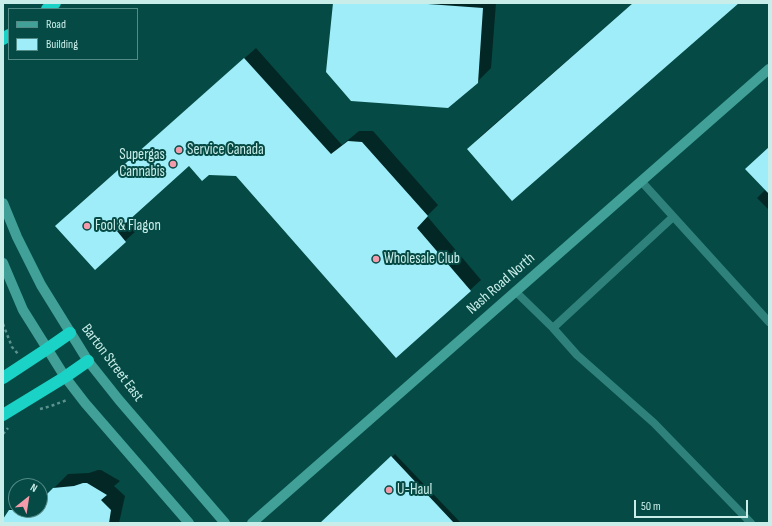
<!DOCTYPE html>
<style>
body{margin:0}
#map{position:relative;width:772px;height:526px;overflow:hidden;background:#054a45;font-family:"Sofia Sans Condensed",sans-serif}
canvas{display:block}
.frame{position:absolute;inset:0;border:4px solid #c9eee9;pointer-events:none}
.legend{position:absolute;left:8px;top:8px;width:130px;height:52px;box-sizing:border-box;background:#054a45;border:1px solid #538c87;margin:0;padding:5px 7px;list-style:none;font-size:12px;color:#c9eee9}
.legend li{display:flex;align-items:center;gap:8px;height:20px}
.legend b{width:20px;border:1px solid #538c87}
.north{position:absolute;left:8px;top:478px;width:40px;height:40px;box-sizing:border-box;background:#054a45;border:1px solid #538c87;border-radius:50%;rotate:30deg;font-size:11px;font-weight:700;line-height:16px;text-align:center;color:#c9eee9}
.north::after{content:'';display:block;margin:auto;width:14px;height:18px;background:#f39aab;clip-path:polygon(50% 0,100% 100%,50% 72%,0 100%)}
.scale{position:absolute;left:634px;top:500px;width:114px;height:18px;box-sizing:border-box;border:2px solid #c9eee9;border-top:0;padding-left:5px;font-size:12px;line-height:14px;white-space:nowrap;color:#c9eee9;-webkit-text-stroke:3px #054a45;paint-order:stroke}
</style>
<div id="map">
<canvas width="772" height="526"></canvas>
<div class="frame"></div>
<ul class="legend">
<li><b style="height:5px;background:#41a098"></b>Road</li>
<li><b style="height:11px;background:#9fedf8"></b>Building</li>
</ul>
<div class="north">N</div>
<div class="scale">50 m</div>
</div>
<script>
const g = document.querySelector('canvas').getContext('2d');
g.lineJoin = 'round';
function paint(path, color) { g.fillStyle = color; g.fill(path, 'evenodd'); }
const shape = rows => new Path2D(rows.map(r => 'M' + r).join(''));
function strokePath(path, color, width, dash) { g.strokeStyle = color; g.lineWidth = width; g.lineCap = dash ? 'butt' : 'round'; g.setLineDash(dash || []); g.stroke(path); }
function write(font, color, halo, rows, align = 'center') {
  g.font = font + ' "Sofia Sans Condensed",sans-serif'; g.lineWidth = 4; g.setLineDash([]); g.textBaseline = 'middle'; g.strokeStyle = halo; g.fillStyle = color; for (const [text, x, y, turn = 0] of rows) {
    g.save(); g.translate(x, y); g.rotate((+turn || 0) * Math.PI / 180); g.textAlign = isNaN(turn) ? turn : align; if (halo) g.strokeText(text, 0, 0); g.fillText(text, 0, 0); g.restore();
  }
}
paint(shape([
 [334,3,496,3,491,68,477,82],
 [633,3,737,3,468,149,482,135],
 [256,48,342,145,359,131,373,131,438,205,427,216,481,280,470,290,236,175,189,165,127,220,136,231,95,268,67,215],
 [769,147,769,210,757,198,766,189],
 [395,454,460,522,459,523,322,523],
 [98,470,101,470,120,481,114,486,125,496,119,523,3,523,3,521,11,508,16,503,16,510,40,510,40,493,46,496,68,474,89,473]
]), '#0007');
paint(shape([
 [333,3,414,3,483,8,478,83,448,108,351,101,326,72],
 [633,3,739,3,512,201,467,149],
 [244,58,331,154,348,141,362,142,428,216,417,228,471,291,396,358,236,176,209,175,202,181,189,166,117,231,126,242,95,270,55,226],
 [769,147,769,194,745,169],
 [391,456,454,523,320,523],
 [83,483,87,483,107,495,101,500,111,510,109,523,3,523,3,519,9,510,41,510,44,497,53,488,74,486]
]), '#9fedf8');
strokePath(shape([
 [3,324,12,347,18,354],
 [40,409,51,406,67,400],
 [3,434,8,428]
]), '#5b928d', 2.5, [3, 3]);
strokePath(shape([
 [641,181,769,322],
 [515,291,553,328,577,355,654,423,751,523],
 [553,328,673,217]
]), '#2f827b', 8);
strokePath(shape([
 [3,203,17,237,41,285,88,361,119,400,225,523],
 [3,263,23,310,65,377,85,403,189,523],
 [252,523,769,69]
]), '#41a098', 10);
strokePath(shape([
 [47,9,55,3],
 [3,39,9,35],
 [3,378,47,349,70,333],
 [3,415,65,377,88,361]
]), '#1ad2c5', 12);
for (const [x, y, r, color] of [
 [179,150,4,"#f39aab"],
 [173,164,4,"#f39aab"],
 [87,226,4,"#f39aab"],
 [376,259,4,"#f39aab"],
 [389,490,4,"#f39aab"]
]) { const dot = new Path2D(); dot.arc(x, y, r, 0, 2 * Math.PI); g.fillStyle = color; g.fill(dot); strokePath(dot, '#054a45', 1.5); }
write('15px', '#c9eee9', '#054a45', [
 ["Service Canada",187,150],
 ["Supergas",165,155,"right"],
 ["Cannabis",165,172,"right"],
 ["Fool & Flagon",95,226],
 ["Wholesale Club",384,259],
 ["U-Haul",397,490]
], 'left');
write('15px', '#c9eee9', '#054a45', [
 ["Nash Road North",501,284,-41],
 ["Barton Street East",112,363,53]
]);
</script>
